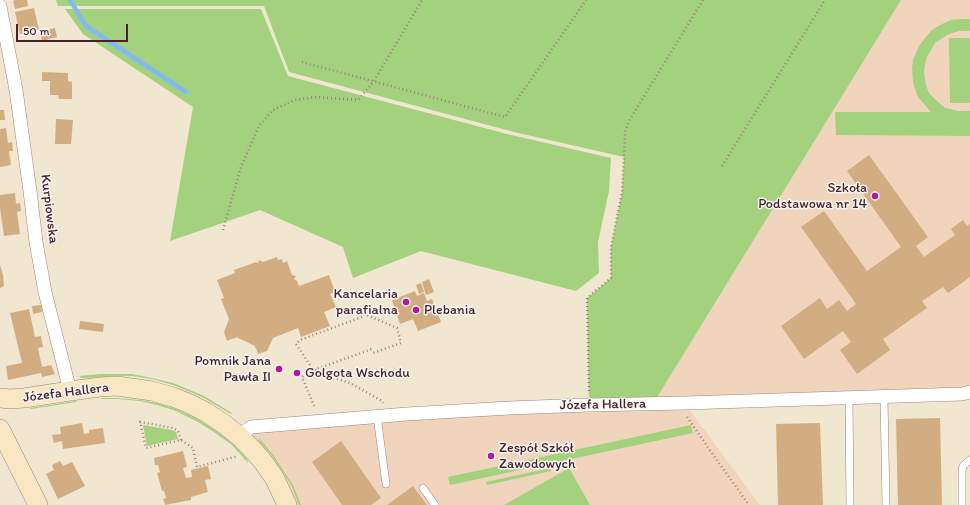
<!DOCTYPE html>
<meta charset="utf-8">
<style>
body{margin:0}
#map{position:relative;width:970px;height:505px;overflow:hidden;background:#f1e6d0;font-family:Itim,sans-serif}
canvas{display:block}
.scale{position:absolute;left:16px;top:24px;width:112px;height:18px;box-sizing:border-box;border:2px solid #4a1f2b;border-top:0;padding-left:5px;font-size:12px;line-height:14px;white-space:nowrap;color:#4a1f2b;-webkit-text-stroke:3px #f6f6f2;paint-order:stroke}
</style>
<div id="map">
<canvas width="970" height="505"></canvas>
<div class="scale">50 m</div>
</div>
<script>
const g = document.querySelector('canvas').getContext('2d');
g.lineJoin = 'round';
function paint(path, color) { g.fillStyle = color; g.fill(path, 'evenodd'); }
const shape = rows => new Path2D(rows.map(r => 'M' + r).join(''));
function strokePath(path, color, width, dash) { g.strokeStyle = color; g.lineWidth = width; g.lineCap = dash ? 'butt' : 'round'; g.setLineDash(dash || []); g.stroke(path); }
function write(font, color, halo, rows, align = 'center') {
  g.font = font + ' Itim,sans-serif'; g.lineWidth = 3; g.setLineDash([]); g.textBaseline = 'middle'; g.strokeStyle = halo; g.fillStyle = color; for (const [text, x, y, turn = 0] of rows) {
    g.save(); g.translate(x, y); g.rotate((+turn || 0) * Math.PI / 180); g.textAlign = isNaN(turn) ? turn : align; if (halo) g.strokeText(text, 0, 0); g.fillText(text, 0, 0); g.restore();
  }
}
paint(shape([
 [901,0,970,0,970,392,685,404,760,505,287,505,239,436,251,427,653,404]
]), '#f0d5bc');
paint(shape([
 [56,0,901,0,653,404,589,405,587,298,611,278,611,247,622,192,624,157,514,132,289,72,264,6,58,6],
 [65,9,261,9,288,76,507,134,611,158,609,191,598,242,599,273,576,291,421,251,353,278,343,247,260,210,170,241,193,107,83,34],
 [961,19,970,19,970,31,959,31,949,34,941,39,935,43,927,57,925,64,924,72,926,85,929,93,939,103,945,108,951,109,958,111,970,111,970,136,836,135,835,112,931,112,918,97,913,83,912,68,913,60,919,46,925,38,932,30,940,25,951,20],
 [949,38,970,38,970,103,950,103],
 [101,374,132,374,152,378,173,383,204,396,232,413,231,414,204,398,188,391,173,385,152,379,132,376,118,376,82,378,79,376],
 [101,398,118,398,140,400,157,403,176,409,199,420,215,430,233,444,247,459,248,463,232,445,214,432,198,422,176,411,157,405,140,401,118,399,102,399],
 [76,401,77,402,31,409,30,408],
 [143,425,172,430,176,432,178,439,147,446],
 [691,425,693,433,450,485,448,477],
 [260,439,274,456,285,473,293,485,301,505,299,505,291,485,273,457,258,440],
 [550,468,551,471,487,485,486,482],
 [569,468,590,505,504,505]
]), '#a3d17e');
strokePath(shape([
 [70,0,86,26,186,92]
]), '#80baf1', 4.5);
paint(shape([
 [15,0,27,0,28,6,15,9,13,1],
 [34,8,39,30,20,34,15,12],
 [55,28,57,37,42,41,40,32],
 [42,72,68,73,68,81,72,82,72,99,59,99,58,95,50,95,50,81,42,81],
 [0,110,4,110,5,120,0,120],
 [56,119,73,120,71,144,55,144],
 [6,128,8,143,12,142,13,151,9,151,11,165,0,167,0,129],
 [869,155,928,237,916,246,924,257,955,235,951,229,963,220,967,226,970,224,970,277,948,293,943,287,922,301,927,308,883,339,890,350,857,374,840,350,851,342,843,331,804,359,781,326,820,298,827,309,839,300,847,311,856,304,801,227,824,211,867,271,901,247,847,171],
 [15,193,16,204,20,203,21,211,17,212,20,234,4,236,0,208,0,195],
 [277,257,278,260,282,259,283,263,287,261,292,275,296,276,294,279,297,281,299,286,329,275,335,292,330,294,336,307,324,312,330,326,301,337,298,328,273,338,267,351,258,354,256,348,255,348,255,346,249,343,236,337,235,339,234,338,227,341,224,332,229,319,221,299,224,298,217,280,235,273,234,270,256,262,258,263,259,260,263,262],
 [0,265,3,275,4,286,0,288],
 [429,279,434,292,426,295,422,282],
 [421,283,424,292,419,294,416,285],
 [415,291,417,296,424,293,427,301,432,299,441,322,418,331,413,319,400,324,392,300],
 [41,305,42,312,33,314,32,306],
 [29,309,35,337,41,336,43,347,38,348,42,367,51,365,55,374,42,377,41,373,8,380,6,366,22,363,10,313],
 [80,321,104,324,103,332,79,329],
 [940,418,942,505,898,505,896,419],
 [82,423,84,434,89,433,89,430,103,428,105,443,63,449,62,441,54,443,52,435,61,434,60,427],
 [820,423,823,505,778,505,776,424],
 [341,441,381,498,371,505,342,505,312,462],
 [183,451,187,467,183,468,186,478,192,477,191,470,208,466,211,479,205,480,208,492,191,497,191,500,165,505,163,499,166,498,164,491,162,491,157,473,160,472,158,465,155,465,154,458],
 [60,461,63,466,72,462,85,486,58,499,46,474,54,470,52,465],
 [413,486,427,505,387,505]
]), '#d2ad82');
const lane = shape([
 [884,397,886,505],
 [849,398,850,505],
 [377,416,386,484],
 [423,488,435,505],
 [962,505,962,471,963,466,970,460]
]);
const street = shape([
 [0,6,16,90,30,191,36,242,45,292,70,391],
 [239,436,251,427,407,414,509,408,589,405,685,403,962,394,970,392]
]);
const secondary = shape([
 [0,398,10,399,24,398,70,391,100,387,117,386,152,391,173,397,188,403,206,412,224,424,239,436,253,450,264,463,275,479,287,505],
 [0,429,38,505]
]);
strokePath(lane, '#9e827e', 8);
strokePath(street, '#9e827e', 14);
strokePath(secondary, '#9e827e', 20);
strokePath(shape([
 [302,62,505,117,586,0],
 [722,166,825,0],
 [223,230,241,167,259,126,273,110,295,100,316,97,358,100,374,81,422,0],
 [360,312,397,328,401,343,373,353],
 [362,317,300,340,296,344,312,368,323,374,350,383,382,401,383,403],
 [312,368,302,377,315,408],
 [314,370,372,349],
 [589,391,587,298,611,278,611,247,622,192,624,157,625,132,627,125,635,111,703,0],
 [687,417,714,456,749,505],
 [181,440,178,431,173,428,140,422,146,448,181,440,193,448,197,467,238,456]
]), '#9e827e', 2.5, [1, 3]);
strokePath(lane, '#fff', 7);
strokePath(street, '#fff', 13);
strokePath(secondary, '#f9e7c3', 19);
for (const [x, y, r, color] of [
 [875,196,4,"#b5179e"],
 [406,302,4,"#b5179e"],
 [416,310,4,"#b5179e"],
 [279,369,4,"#b5179e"],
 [297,373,4,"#b5179e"],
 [491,456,4,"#b5179e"]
]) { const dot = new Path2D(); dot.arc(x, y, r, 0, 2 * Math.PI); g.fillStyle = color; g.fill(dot); strokePath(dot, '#f6f6f2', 1.5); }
write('14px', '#4a1f2b', '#f6f6f2', [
 ["Szkoła",867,188],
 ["Podstawowa nr 14",867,204],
 ["Kancelaria",398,294],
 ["parafialna",398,310],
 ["Plebania",424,310,"left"],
 ["Pomnik Jana",271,361],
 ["Pawła II",271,377],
 ["Golgota Wschodu",305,373,"left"],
 ["Zespół Szkół",499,448,"left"],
 ["Zawodowych",499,464,"left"]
], 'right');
write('14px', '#4a1f2b', '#f6f6f2', [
 ["Kurpiowska",49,209,83],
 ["Józefa Hallera",66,393,-7],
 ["Józefa Hallera",603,405,-1]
]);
</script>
